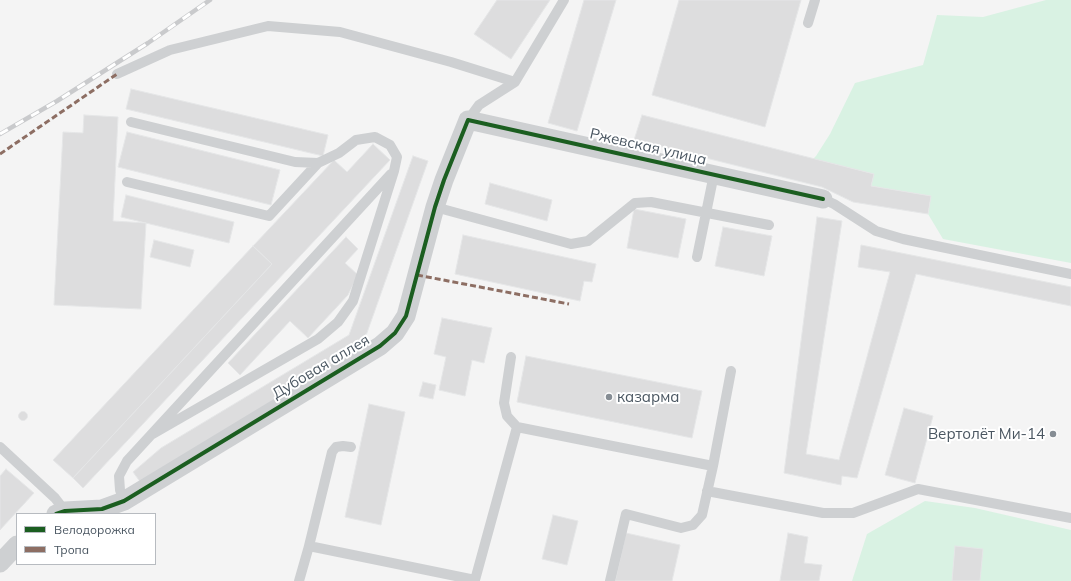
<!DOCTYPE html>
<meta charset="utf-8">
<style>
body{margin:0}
#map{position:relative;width:1071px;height:581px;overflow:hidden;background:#f4f4f4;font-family:Mulish,sans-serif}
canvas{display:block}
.legend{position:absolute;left:16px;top:513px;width:140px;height:52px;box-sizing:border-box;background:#fff;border:1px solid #b7bbc0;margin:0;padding:5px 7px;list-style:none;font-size:12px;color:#4a5661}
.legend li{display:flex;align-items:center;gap:8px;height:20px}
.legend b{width:20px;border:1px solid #b7bbc0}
</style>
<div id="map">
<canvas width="1071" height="581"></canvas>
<ul class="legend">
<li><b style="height:5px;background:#1b5e20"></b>Велодорожка</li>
<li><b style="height:5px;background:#8d6e63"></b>Тропа</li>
</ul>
</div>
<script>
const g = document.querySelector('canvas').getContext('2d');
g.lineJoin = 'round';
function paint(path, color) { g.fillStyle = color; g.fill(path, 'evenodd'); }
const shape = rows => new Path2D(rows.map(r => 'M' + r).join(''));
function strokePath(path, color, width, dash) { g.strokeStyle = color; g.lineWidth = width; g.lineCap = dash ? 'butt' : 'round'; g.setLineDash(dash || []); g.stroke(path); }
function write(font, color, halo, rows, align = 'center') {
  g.font = font + ' Mulish,sans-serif'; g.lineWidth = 4; g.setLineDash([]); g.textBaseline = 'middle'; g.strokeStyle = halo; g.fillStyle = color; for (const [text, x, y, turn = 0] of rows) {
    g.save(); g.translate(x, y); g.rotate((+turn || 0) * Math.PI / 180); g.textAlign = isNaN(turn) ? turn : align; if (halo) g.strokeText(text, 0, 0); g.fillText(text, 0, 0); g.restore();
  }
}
paint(shape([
 [1046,0,1071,0,1071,263,943,239,928,214,931,196,871,186,874,174,813,159,816,156,830,134,855,83,923,65,937,15,983,17],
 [925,501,975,508,1071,530,1071,581,852,581,867,534]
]), '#d9f2e3');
const building = shape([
 [497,0,550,0,511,59,474,34,497,0],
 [584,0,616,0,577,131,548,123,584,0],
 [679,0,801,0,765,127,652,95,679,0],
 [131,89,328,135,323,156,126,109,131,89],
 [84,115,118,117,113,221,146,223,141,309,54,305,63,132,83,133,84,115],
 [642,115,874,174,871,186,931,196,928,214,853,202,822,187,634,140,642,115],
 [127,132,280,170,271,205,118,167,127,132],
 [373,144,390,160,83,488,73,478,272,264,253,246,334,160,347,172,373,144],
 [413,156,428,161,363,344,141,483,133,472,161,448,349,335,413,156],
 [490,183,552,200,547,221,485,204,490,183],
 [126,195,234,222,229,243,121,217,126,195],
 [634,209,686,219,678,258,627,248,634,209],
 [817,217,842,221,806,454,839,460,890,272,858,267,861,245,1071,287,1071,306,916,274,857,478,842,476,841,485,784,473,817,217],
 [723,227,772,236,764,276,715,266,723,227],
 [463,235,596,264,592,282,584,281,580,301,455,274,463,235],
 [346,237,358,249,345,263,358,275,348,295,308,338,290,321,240,375,228,363,346,237],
 [154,240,194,250,190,267,150,257,154,240],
 [253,246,272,264,73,478,53,460,253,246],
 [442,318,492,328,484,363,472,360,465,396,439,390,446,357,434,354,442,318],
 [526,356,702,391,692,438,517,402,526,356],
 [423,382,436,385,433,399,419,396,423,382],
 [369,404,405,412,381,525,345,517,369,404],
 [904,408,933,416,915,483,885,475,904,408],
 '18.5 416a4.5 4.5 0 1 1 9 0a4.5 4.5 0 1 1-9 0Z',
 [6,469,34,493,0,530,0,476,6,469],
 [553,515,578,521,567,565,542,559,553,515],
 [626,533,680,545,672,581,615,581,626,533],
 [788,533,808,537,804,563,822,565,819,581,780,581,788,533],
 [955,546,983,549,980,581,952,581,955,546]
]);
paint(building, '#ddddde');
strokePath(building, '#e5e6e7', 1);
strokePath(shape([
 [808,23,815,0],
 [117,74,170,50,268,26,340,32,451,62,515,82],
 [468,120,479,105,515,82,564,0],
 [131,122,295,162,318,163],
 [127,182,269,216,318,163,339,153,356,140,375,137,390,145,397,157,394,171,353,301,338,322,318,339,151,435],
 [823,199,834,204,876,231,903,239,1071,274],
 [435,207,571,244,588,241,635,203,651,202,769,225],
 [697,257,714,174],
 [511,357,504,403,507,416,517,427,713,466],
 [0,447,55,498,65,511],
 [707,491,823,513,853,513,918,489,1071,518],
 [124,501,120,490,119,476,127,461,391,174],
 [309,546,332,452,336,447,343,446,351,447],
 [299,581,309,546,475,580,517,427],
 [610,581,626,514,681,528,693,525,702,515,713,466,731,371]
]), '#ced0d2', 10);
strokePath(shape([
 [56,514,65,511,102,509,124,501,380,346,395,333,406,316,435,207,444,180,468,120,823,199],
 [0,563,17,545]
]), '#ced0d2', 19);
const rail = shape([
 [0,134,57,101,148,43,210,0]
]);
strokePath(rail, '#c9cacc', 4.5);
strokePath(rail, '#fff', 3, [9]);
strokePath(shape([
 [0,154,117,74],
 [417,275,569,304]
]), '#8d6e63', 3, [6, 3]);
strokePath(shape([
 [56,514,65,511,102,509,124,501,380,346,395,333,406,316,435,207,444,180,468,120,823,199]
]), '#1b5e20', 4);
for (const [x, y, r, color] of [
 [609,397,4,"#868d94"],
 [1053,434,4,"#868d94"]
]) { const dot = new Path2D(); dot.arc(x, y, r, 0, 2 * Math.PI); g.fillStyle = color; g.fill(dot); strokePath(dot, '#fff', 1.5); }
write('15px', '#4a5661', '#fff', [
 ["Ржевская улица",648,147,13],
 ["Дубовая аллея",321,367,-31]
]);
write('15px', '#4a5661', '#fff', [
 ["казарма",617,397],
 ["Вертолёт Ми-14",1045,434,"right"]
], 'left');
</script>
